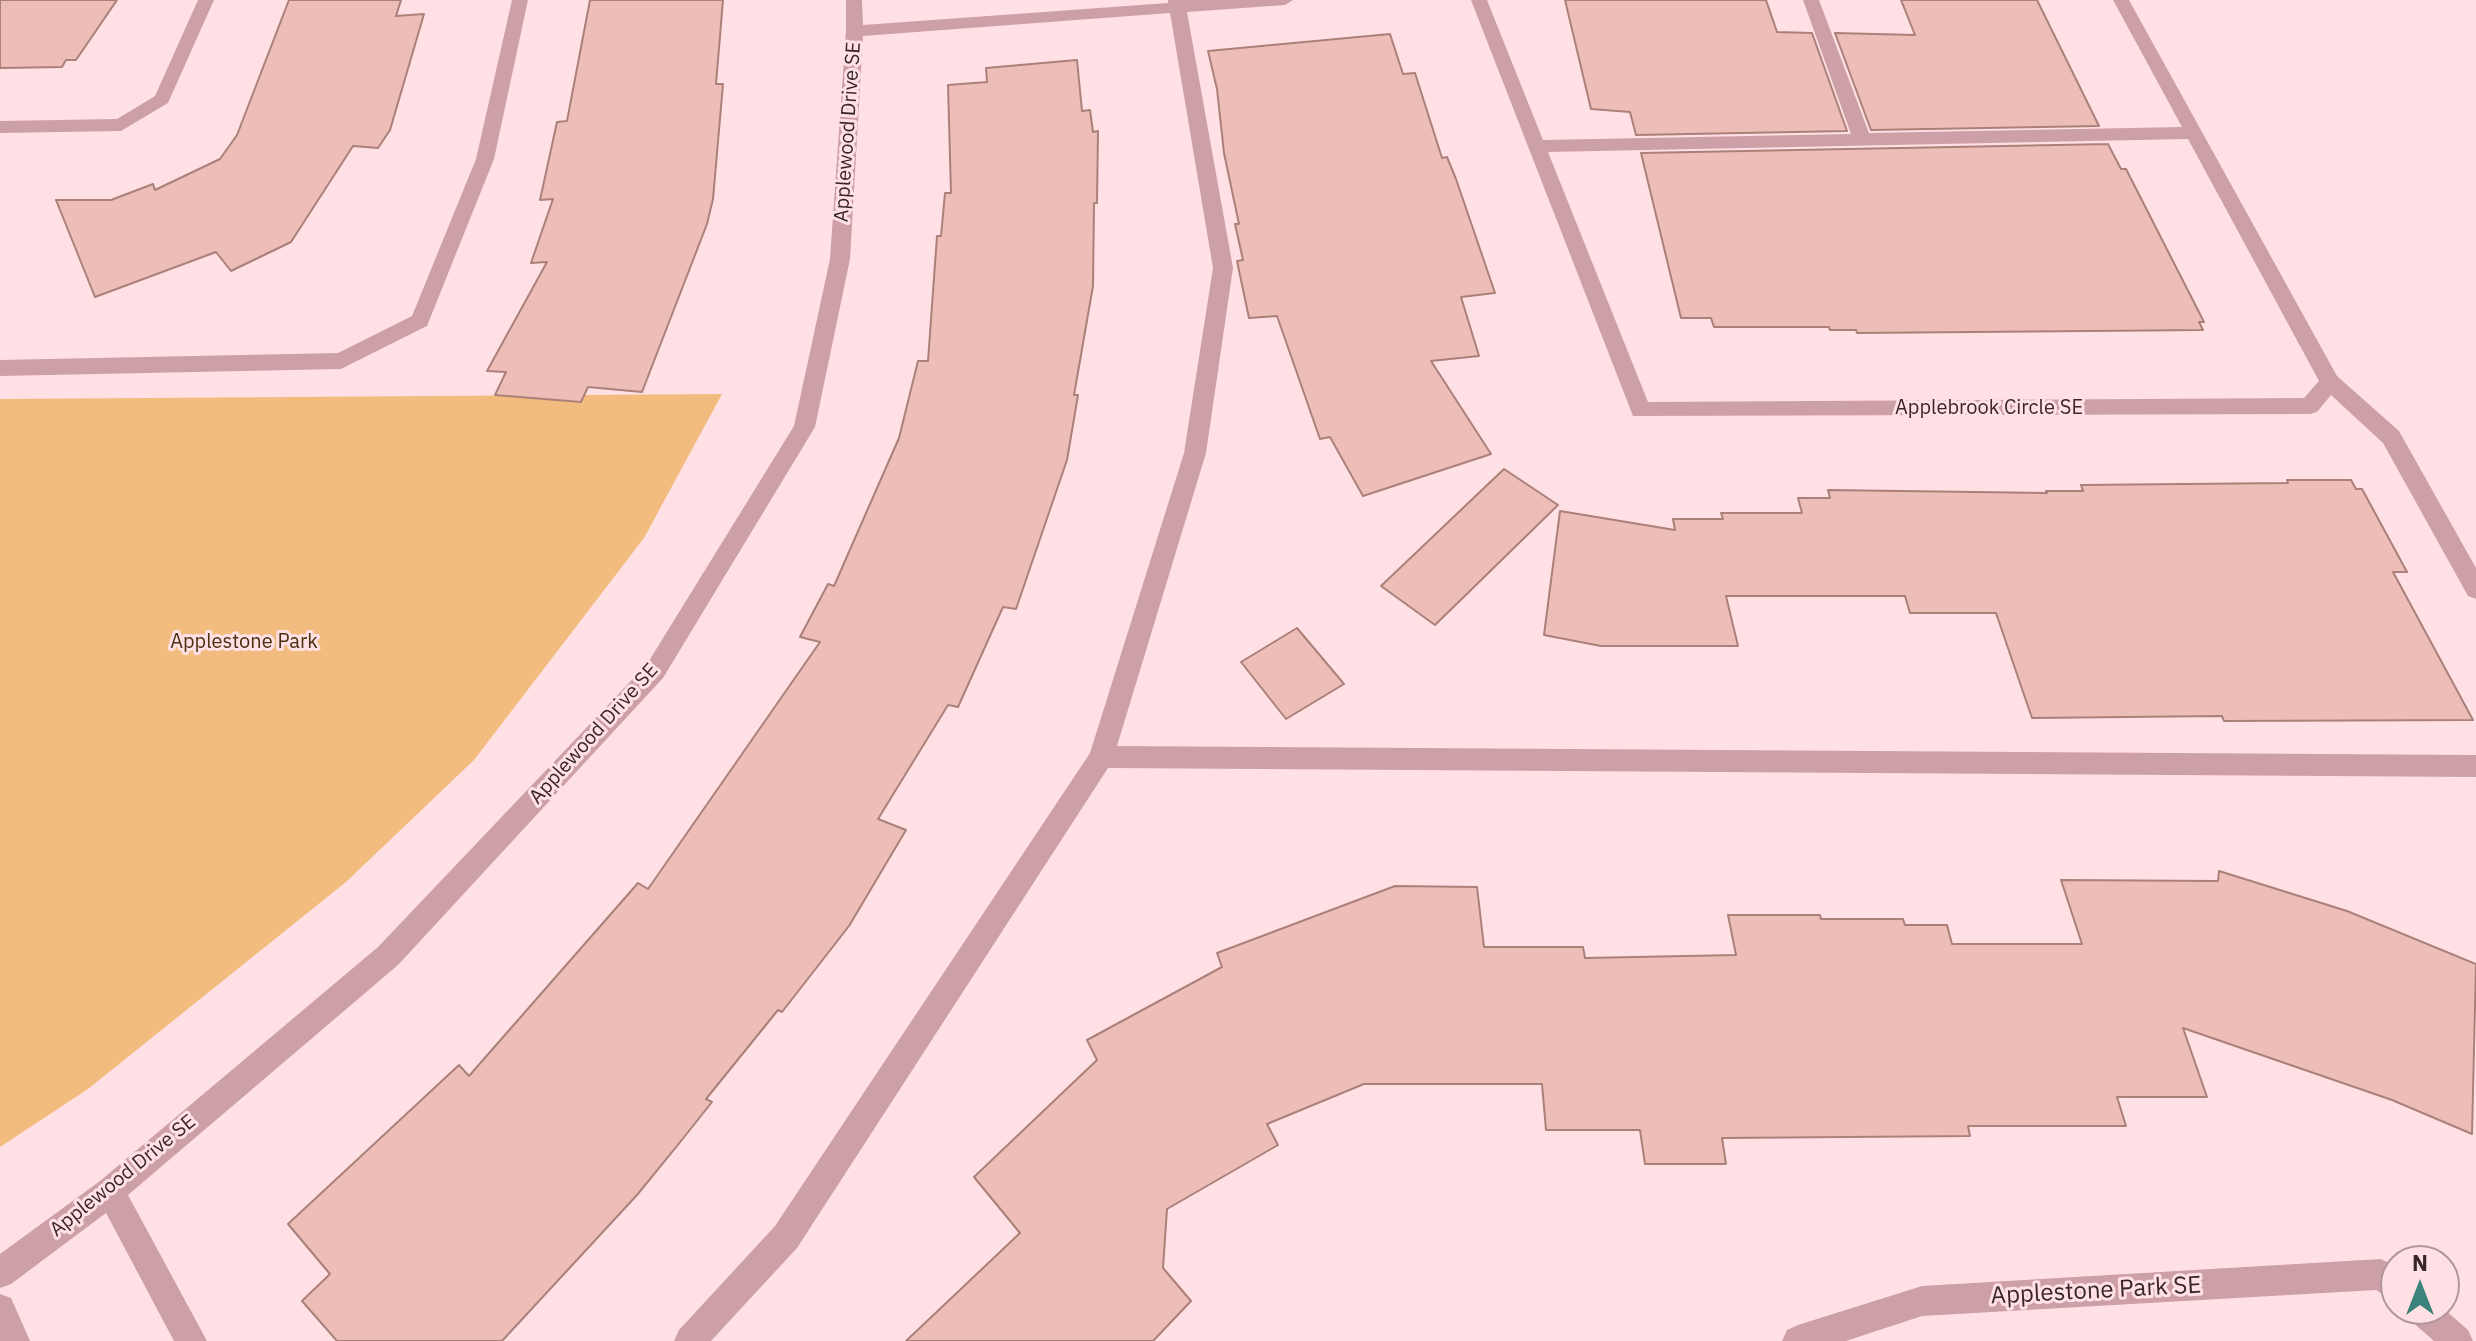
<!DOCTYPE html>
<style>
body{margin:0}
#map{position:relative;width:2476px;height:1341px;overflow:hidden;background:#ffe1e5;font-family:"IBM Plex Sans",sans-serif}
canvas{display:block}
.north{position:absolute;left:2380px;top:1245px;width:80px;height:80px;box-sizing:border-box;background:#ffe1e5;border:2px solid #af969a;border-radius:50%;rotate:0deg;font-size:22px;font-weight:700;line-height:32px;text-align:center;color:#382629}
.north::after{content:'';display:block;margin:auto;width:28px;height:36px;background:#3c837e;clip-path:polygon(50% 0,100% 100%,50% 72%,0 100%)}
</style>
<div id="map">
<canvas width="2476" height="1341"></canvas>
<div class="north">N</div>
</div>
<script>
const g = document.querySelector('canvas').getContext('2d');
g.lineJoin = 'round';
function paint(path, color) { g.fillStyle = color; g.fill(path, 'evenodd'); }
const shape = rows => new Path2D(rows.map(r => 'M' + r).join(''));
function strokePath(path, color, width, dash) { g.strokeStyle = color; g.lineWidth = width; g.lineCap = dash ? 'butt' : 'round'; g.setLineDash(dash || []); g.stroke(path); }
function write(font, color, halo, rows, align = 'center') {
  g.font = font + ' "IBM Plex Sans",sans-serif'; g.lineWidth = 6; g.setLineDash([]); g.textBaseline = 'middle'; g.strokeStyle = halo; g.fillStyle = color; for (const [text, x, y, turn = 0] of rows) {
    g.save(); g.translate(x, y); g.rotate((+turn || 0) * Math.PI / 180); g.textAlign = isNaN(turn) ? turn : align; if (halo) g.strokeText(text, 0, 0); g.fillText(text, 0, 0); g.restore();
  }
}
paint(shape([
 [722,394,644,538,474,760,346,882,88,1089,0,1147,0,399]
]), '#f3bc7f');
const building = shape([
 [0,0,117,0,76,60,66,60,62,67,0,68,0,0],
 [289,0,401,0,396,16,424,14,390,130,378,148,353,146,291,242,231,271,216,252,95,297,56,200,111,200,153,184,155,190,220,159,237,135,289,0],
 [590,0,723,0,716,84,723,84,713,199,707,224,642,392,588,387,581,402,495,395,506,372,487,371,547,262,531,263,553,199,540,200,557,122,567,121,590,0],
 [1565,0,1766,0,1777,32,1812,33,1847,131,1636,135,1630,112,1591,109,1565,0],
 [1901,0,2037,0,2099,126,1871,130,1835,33,1915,35,1901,0],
 [1390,34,1403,74,1415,73,1442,158,1447,157,1456,179,1495,293,1461,297,1479,356,1431,361,1491,454,1363,496,1330,437,1320,439,1277,316,1249,318,1237,261,1243,260,1235,224,1239,224,1224,153,1217,89,1208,51,1390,34],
 [1077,60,1082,111,1090,110,1093,132,1098,131,1097,203,1094,203,1093,286,1074,395,1078,395,1067,460,1016,609,1003,607,958,707,948,705,878,819,906,830,849,926,782,1012,778,1010,706,1099,712,1102,677,1146,637,1195,502,1341,337,1341,302,1301,330,1274,288,1224,459,1065,469,1076,638,883,648,889,820,642,800,637,828,584,834,586,899,438,918,361,928,361,937,236,941,236,945,193,951,193,948,85,987,82,986,68,1077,60],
 [2108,144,2121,169,2126,169,2204,322,2199,322,2203,330,1857,333,1856,330,1830,330,1829,327,1714,327,1711,318,1681,318,1641,153,2108,144],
 [1504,469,1558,505,1435,625,1381,586,1504,469],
 [2287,480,2351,480,2356,489,2362,489,2407,572,2393,572,2473,720,2224,721,2222,716,2032,718,1996,613,1910,613,1905,596,1726,596,1738,646,1601,646,1544,635,1560,511,1675,530,1673,519,1723,519,1721,513,1802,513,1798,498,1830,498,1828,490,2047,493,2046,491,2083,491,2081,485,2288,483,2287,480],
 [1297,628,1344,684,1286,719,1241,662,1297,628],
 [2219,871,2347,911,2476,964,2472,1134,2392,1100,2183,1028,2207,1097,2117,1097,2126,1126,1968,1126,1970,1136,1722,1138,1726,1164,1645,1164,1640,1130,1546,1130,1542,1084,1364,1084,1267,1124,1278,1145,1167,1209,1163,1268,1191,1301,1153,1341,906,1341,1020,1233,974,1177,1097,1060,1087,1040,1222,967,1217,953,1395,886,1477,887,1484,947,1583,947,1585,958,1736,955,1728,915,1820,915,1821,919,1903,919,1905,925,1947,925,1952,944,2082,944,2061,880,2218,881,2219,871]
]);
paint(building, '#edbeb7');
strokePath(building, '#ab8079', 2);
paint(shape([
 [198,0,214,0,168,103,121,131,0,133,0,121,117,119,155,96,198,0],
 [512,0,528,0,494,159,427,326,341,369,0,376,0,360,338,353,412,316,476,159,512,0],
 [846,0,862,0,863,25,1168,3,1168,0,1293,0,1285,5,1187,12,1233,268,1206,453,1117,746,2476,755,2476,777,1108,768,797,1248,711,1341,674,1341,679,1330,775,1226,1090,753,1184,453,1213,268,1170,13,863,36,850,259,815,427,663,678,398,965,128,1195,207,1341,174,1341,106,1213,11,1284,0,1288,0,1254,100,1181,378,947,647,664,794,426,830,259,846,31,846,0],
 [1471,0,1487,0,1543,140,1851,134,1803,0,1819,0,1869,133,2182,127,2113,0,2129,0,2337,376,2399,431,2476,568,2476,599,2468,596,2383,443,2331,395,2317,412,2310,414,1633,416,1471,0],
 [2188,139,2319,381,2304,398,1648,402,1548,152,2188,139],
 [2381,1259,2396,1267,2396,1302,2376,1290,1922,1316,1846,1341,1782,1341,1787,1330,1798,1325,1922,1286,2381,1259],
 [0,1294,11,1298,30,1341,0,1341,0,1294],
 [2406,1309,2444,1309,2468,1330,2473,1341,2434,1341,2410,1320,2406,1309]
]), '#cda0a7');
write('20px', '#382629', '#ffe1e5', [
 ["Applewood Drive SE",848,132,-86],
 ["Applebrook Circle SE",1989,408],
 ["Applewood Drive SE",594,734,-48],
 ["Applewood Drive SE",123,1176,-39]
]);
write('20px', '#4b3110', '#ffe1e5', [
 ["Applestone Park",244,642]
]);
write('24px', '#382629', '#ffe1e5', [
 ["Applestone Park SE",2096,1291,-3]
]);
</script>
